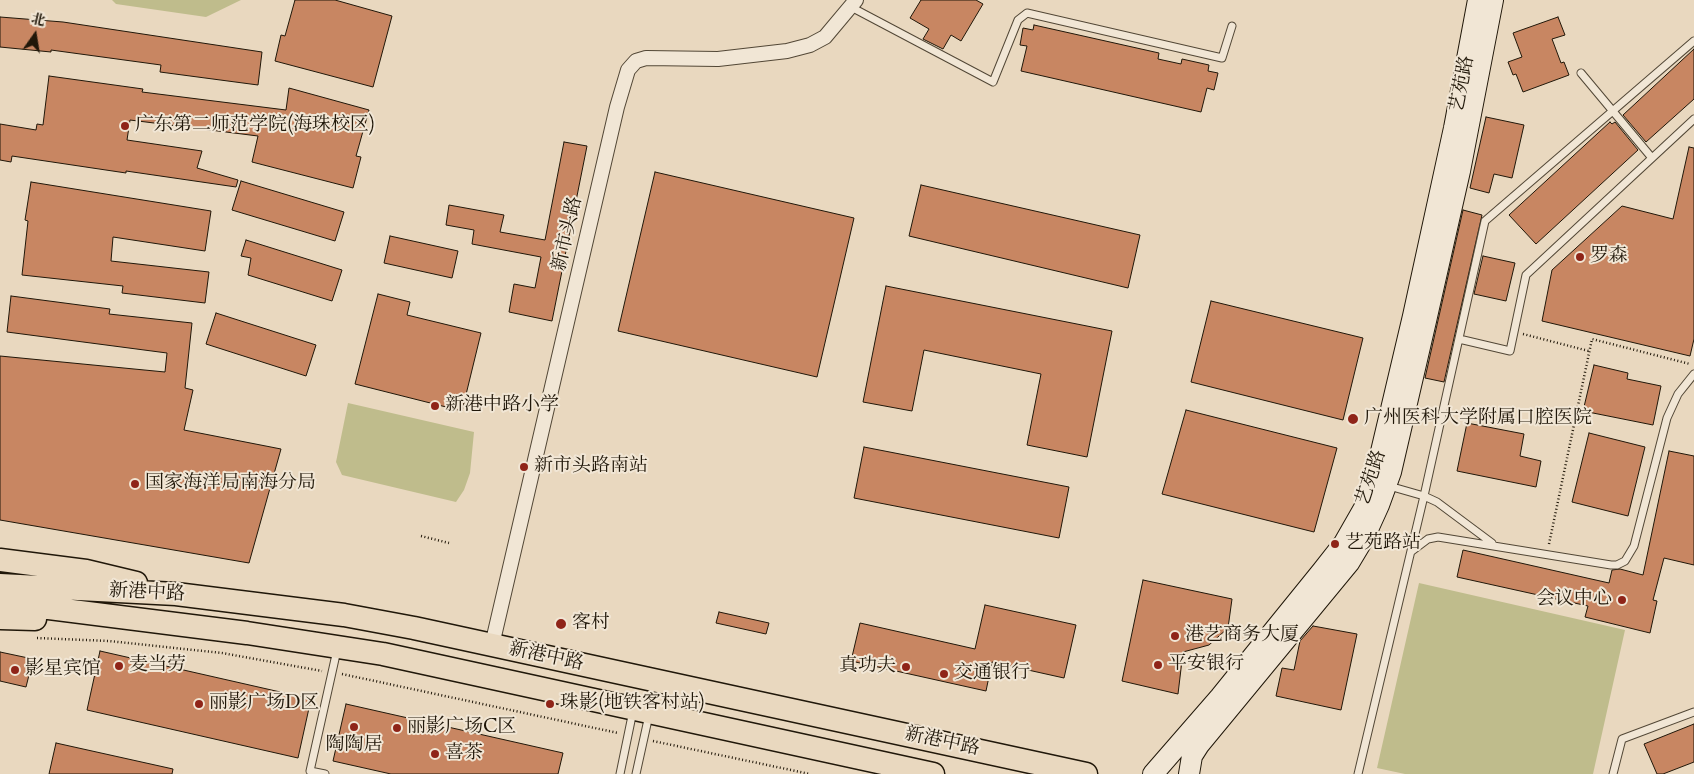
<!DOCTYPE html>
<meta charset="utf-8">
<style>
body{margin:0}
#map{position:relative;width:1694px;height:774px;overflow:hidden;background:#e9d8bf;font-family:Cardo,"Noto Serif SC",serif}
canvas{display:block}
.north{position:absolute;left:10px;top:10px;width:50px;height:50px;-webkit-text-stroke:4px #f1e6d5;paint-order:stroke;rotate:13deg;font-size:14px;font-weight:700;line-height:20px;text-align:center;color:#201709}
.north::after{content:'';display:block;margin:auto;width:18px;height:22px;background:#201709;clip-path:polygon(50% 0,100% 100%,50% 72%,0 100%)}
</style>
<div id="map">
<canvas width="1694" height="774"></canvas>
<div class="north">北</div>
</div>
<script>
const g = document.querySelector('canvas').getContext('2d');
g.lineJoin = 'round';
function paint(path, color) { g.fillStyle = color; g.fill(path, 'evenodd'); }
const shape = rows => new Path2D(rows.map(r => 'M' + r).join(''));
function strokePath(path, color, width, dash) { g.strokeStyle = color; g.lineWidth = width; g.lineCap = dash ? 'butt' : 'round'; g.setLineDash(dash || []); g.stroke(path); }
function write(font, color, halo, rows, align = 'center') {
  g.font = font + ' Cardo,"Noto Serif SC",serif'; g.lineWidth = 4; g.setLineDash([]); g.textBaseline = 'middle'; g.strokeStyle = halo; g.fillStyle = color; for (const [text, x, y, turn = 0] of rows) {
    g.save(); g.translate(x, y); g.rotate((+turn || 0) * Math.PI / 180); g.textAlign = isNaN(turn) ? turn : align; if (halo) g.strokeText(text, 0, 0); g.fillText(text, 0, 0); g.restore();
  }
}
paint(shape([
 [112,0,241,0,206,17,116,4],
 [348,403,474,432,470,473,464,490,456,502,342,475,336,462],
 [1419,583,1625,630,1593,774,1405,774,1377,768]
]), '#bfbc8c');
const building = shape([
 [295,0,335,0,392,16,373,87,275,61,281,35,285,36,295,0],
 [921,0,976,0,983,4,961,41,951,35,943,49,923,39,929,29,910,18,921,0],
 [0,17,63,22,262,52,258,85,160,72,161,65,51,50,51,52,0,47,0,17],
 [1558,17,1565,35,1552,39,1561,63,1564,62,1569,75,1523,92,1516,74,1513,75,1508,62,1522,57,1513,33,1558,17],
 [1034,25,1159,53,1158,59,1181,64,1182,59,1209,65,1208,71,1218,73,1214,90,1207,88,1201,112,1021,71,1027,46,1020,45,1023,28,1033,30,1034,25],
 [1694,49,1694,99,1646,142,1623,115,1694,49],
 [49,76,143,89,142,92,286,110,289,88,369,110,356,156,361,157,353,188,252,162,258,136,130,120,127,140,202,151,197,168,238,180,236,187,126,171,126,173,12,156,11,162,0,160,0,124,36,130,37,124,43,125,49,76],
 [1486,117,1524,125,1512,178,1494,174,1489,193,1470,188,1486,117],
 [1610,122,1612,124,1615,122,1638,150,1536,244,1509,215,1610,122],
 [564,142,587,146,552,321,509,312,514,284,535,288,541,257,472,244,474,230,446,225,449,205,504,215,500,232,545,240,564,142],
 [1689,147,1694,148,1694,339,1690,356,1542,321,1552,270,1622,206,1673,219,1689,147],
 [655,172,854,218,817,377,618,331,655,172],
 [241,181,344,212,335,241,232,210,241,181],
 [31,182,211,211,205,251,113,237,111,261,209,272,205,303,122,293,123,286,22,275,28,221,25,220,31,182],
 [921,185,1140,235,1128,288,909,236,921,185],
 [1463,210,1482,215,1444,382,1425,378,1463,210],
 [390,236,458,251,452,278,384,263,390,236],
 [246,240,342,270,332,301,248,275,251,258,241,256,246,240],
 [1483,256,1515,263,1506,301,1474,294,1483,256],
 [886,286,1112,331,1087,457,1027,445,1041,374,924,350,912,411,863,402,886,286],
 [378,294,410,302,407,315,481,333,462,411,355,384,378,294],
 [11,296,110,309,109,314,192,323,185,388,193,390,184,430,281,449,249,563,0,520,0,356,165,372,167,353,7,332,11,296],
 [1211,301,1363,338,1343,420,1191,382,1211,301],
 [216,313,316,345,306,376,206,344,216,313],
 [1594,365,1628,373,1627,379,1661,386,1653,425,1583,411,1594,365],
 [1186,410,1337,448,1314,532,1162,494,1186,410],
 [1467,423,1524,434,1520,456,1541,461,1536,487,1457,471,1467,423],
 [1589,433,1645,447,1628,516,1572,502,1589,433],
 [864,447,1069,487,1059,538,854,498,864,447],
 [1669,451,1694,456,1694,565,1664,558,1653,600,1657,601,1650,633,1585,617,1588,606,1457,577,1463,550,1609,583,1612,570,1620,569,1643,575,1669,451],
 [1143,580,1232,599,1228,628,1209,645,1183,652,1178,694,1122,681,1143,580],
 [985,605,1076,625,1064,678,992,662,986,691,851,661,860,623,975,649,985,605],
 [719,612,769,623,766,634,716,623,719,612],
 [1313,626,1357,634,1341,710,1276,696,1282,668,1294,670,1300,641,1313,626],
 [100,651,311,699,298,758,87,710,100,651],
 [0,652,33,659,26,687,0,681,0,652],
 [346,704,563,753,558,774,391,774,333,761,346,704],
 [1694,724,1694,762,1663,774,1657,774,1644,744,1694,724],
 [56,743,173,769,172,774,49,774,56,743]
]);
paint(building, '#c88662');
strokePath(building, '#201709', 1);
const lane = shape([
 [851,7,993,82,1018,20,1027,13,1222,58,1232,26],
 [1581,73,1652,158],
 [1459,339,1510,351,1526,275,1694,119],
 [1389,486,1424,496,1437,502,1492,543],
 [1412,551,1428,539,1438,537,1611,565,1617,565,1625,561,1634,546,1667,418,1678,394,1694,374],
 [325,774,310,771,337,650],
 [620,774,633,711],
 [636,774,649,715],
 [1358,774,1424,496,1485,221,1694,41],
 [1613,774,1622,739,1694,712]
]);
const street = shape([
 [492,645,617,107,628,70,636,61,646,58,718,59,787,51,810,45,825,37,856,0]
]);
const secondary = shape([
 [1153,774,1220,697,1322,571,1344,543,1364,508,1379,460,1413,316,1454,128,1478,0],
 [1189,774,1192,756,1199,745,1349,563,1364,538,1379,505,1391,472,1426,321,1460,171,1493,0]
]);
const primary = shape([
 [0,560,86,571,136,583],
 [0,585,176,594,344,615,414,628,1086,774],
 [0,602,247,633,383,654,933,774],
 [0,618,35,619]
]);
strokePath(lane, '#524736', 9);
strokePath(street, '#524736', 16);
strokePath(secondary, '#201709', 22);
strokePath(primary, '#201709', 25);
strokePath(shape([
 [1523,334,1589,351],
 [421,536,449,543],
 [1549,544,1592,339,1690,364],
 [37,638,109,641,222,653,322,671],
 [342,674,618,733],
 [653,741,810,774]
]), '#201709', 2.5, [1, 2.5]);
strokePath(lane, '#f1e6d5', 7);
strokePath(street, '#f1e6d5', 14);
strokePath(secondary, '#f1e6d5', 20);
strokePath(primary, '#e9d8bf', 22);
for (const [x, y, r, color] of [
 [125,126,5,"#8f2418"],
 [1580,257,5,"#8f2418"],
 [435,406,5,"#8f2418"],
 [1353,419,6,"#8f2418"],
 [524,467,5,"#8f2418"],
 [135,484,5,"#8f2418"],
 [1335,544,5,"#8f2418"],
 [1622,600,5,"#8f2418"],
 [561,624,6,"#8f2418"],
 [1175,636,5,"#8f2418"],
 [1158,665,5,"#8f2418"],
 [119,666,5,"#8f2418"],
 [906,667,5,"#8f2418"],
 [15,670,5,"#8f2418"],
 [944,674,5,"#8f2418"],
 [199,704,5,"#8f2418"],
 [550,704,5,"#8f2418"],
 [354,727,5,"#8f2418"],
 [397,728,5,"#8f2418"],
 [435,754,5,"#8f2418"]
]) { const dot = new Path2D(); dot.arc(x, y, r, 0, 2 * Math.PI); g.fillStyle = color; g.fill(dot); strokePath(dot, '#f1e6d5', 2); }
write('19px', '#201709', '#f1e6d5', [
 ["艺苑路",1463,84,-79],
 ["新市头路",568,234,-77],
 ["艺苑路",1372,478,-72],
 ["新港中路",147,593,3],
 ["新港中路",546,657,12],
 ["新港中路",942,742,12]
]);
write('19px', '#201709', '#f1e6d5', [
 ["广东第二师范学院(海珠校区)",135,126],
 ["罗森",1590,257],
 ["新港中路小学",445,406],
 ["广州医科大学附属口腔医院",1364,419],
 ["新市头路南站",534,467],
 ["国家海洋局南海分局",145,484],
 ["艺苑路站",1345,544],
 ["会议中心",1612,600,"right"],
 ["客村",572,624],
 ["港艺商务大厦",1185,636],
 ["平安银行",1168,665],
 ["麦当劳",129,666],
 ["真功夫",896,667,"right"],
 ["影星宾馆",25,670],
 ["交通银行",954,674],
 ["丽影广场D区",209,704],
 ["珠影(地铁客村站)",560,704],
 ["丽影广场C区",407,728],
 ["陶陶居",354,746,"center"],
 ["喜茶",445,754]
], 'left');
</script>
